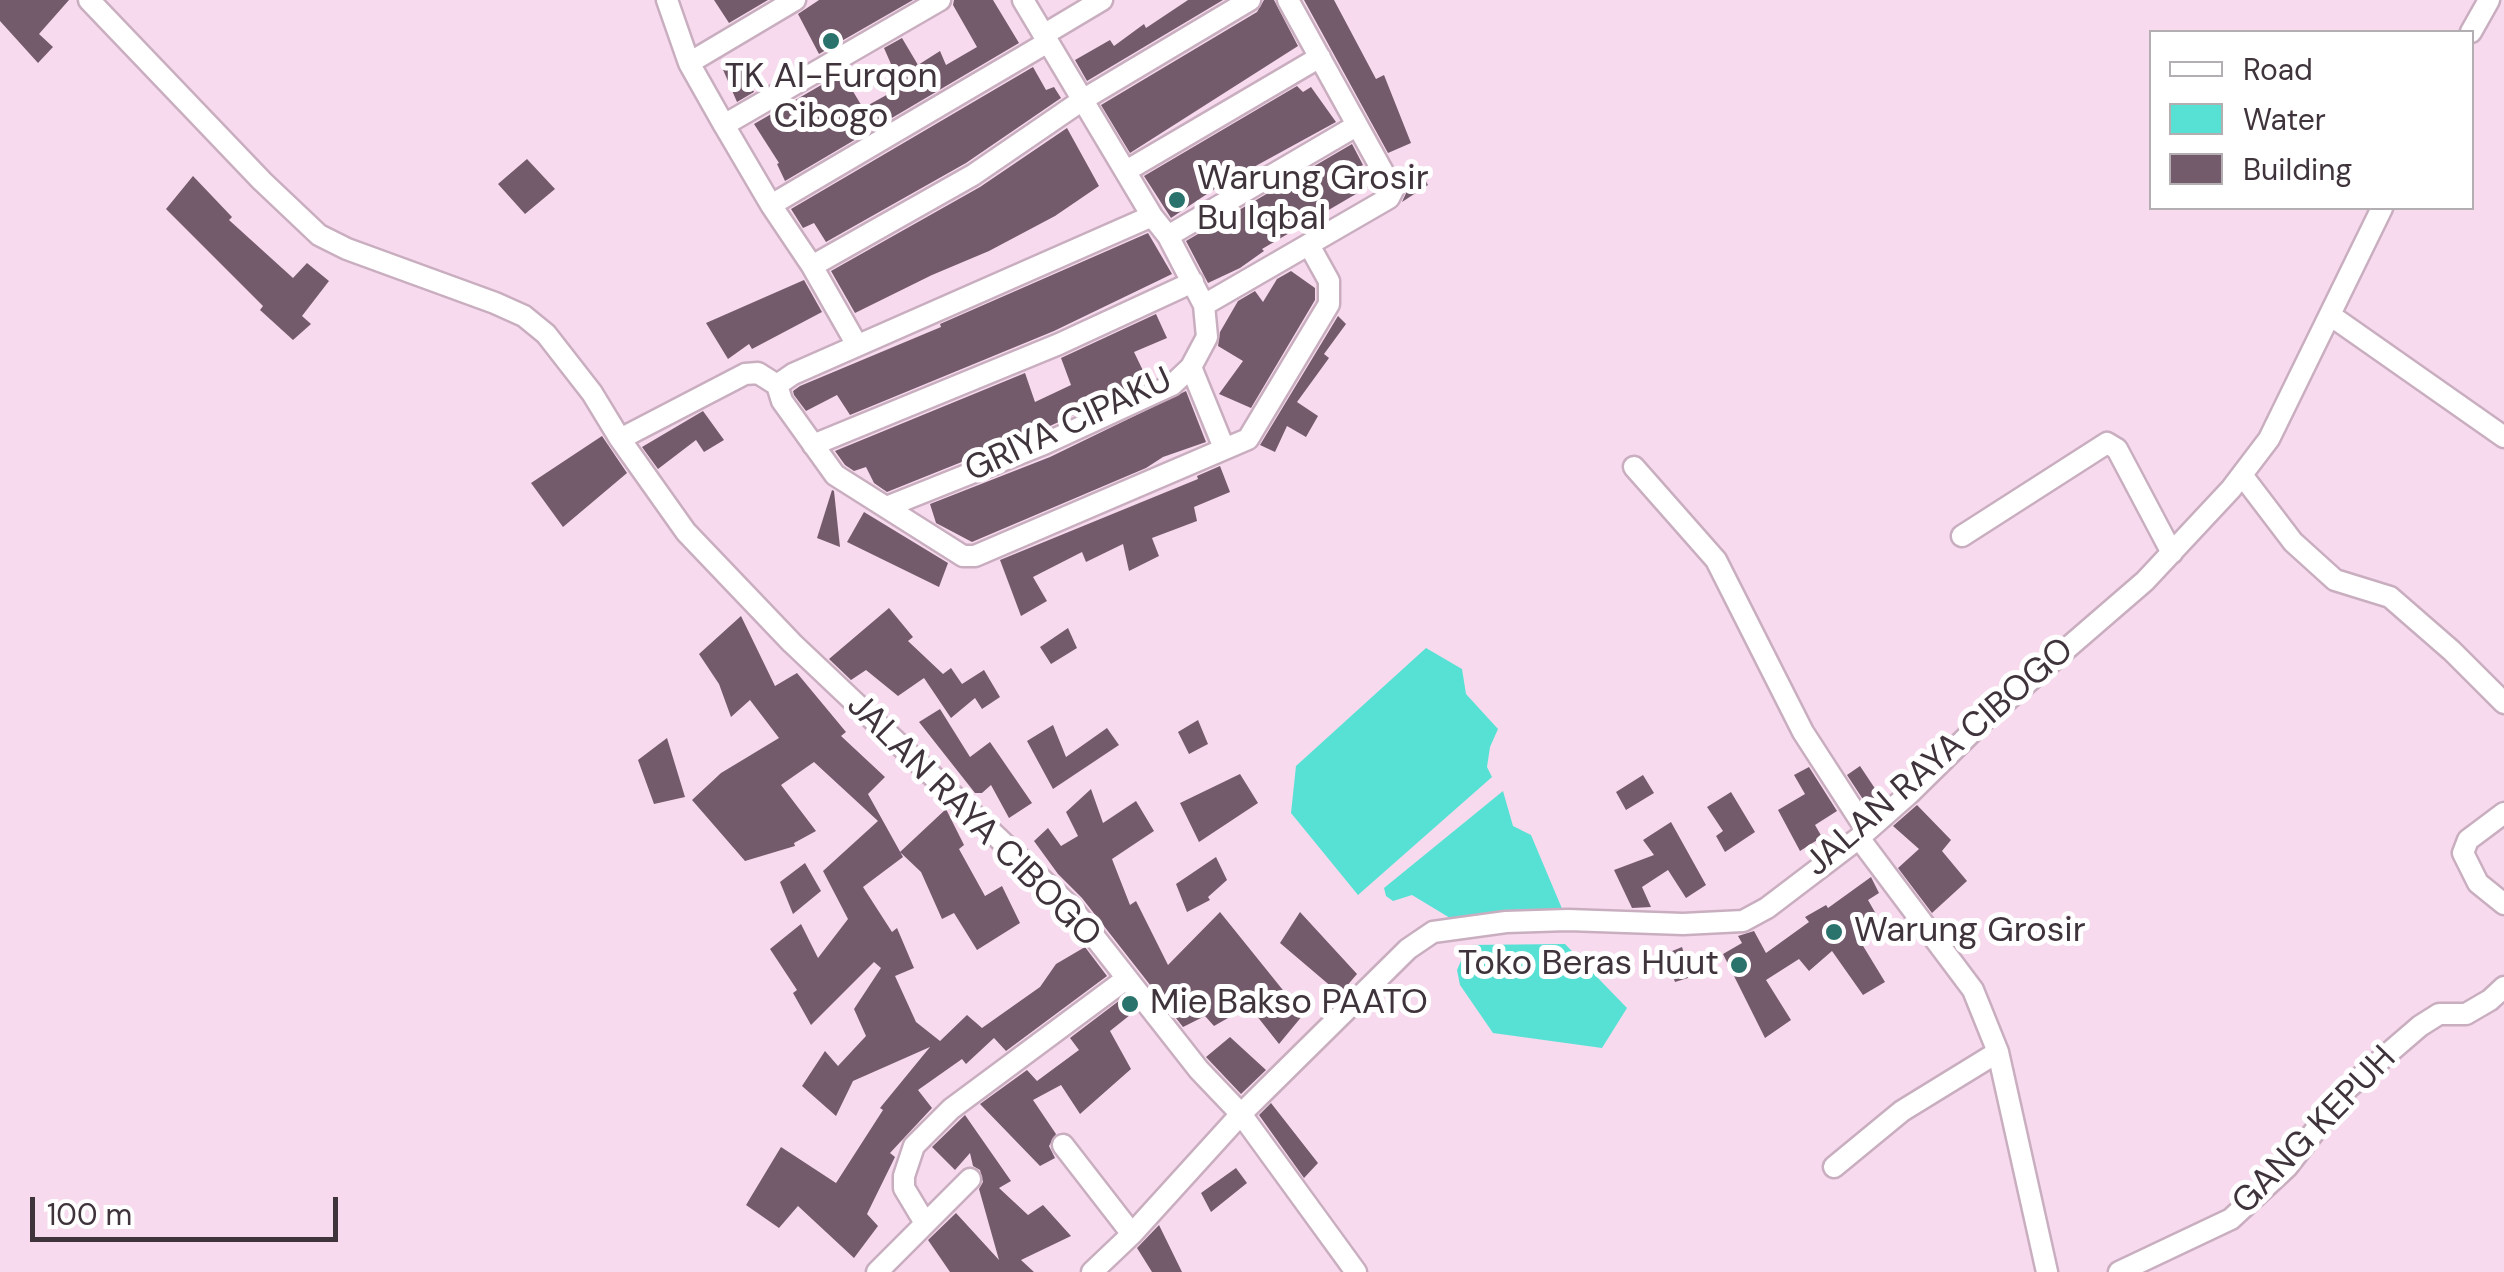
<!DOCTYPE html>
<style>
body{margin:0}
#map{position:relative;width:2504px;height:1272px;overflow:hidden;background:#f7daed;font-family:"DM Sans",sans-serif}
canvas{display:block}
.legend{position:absolute;left:2149px;top:30px;width:325px;height:180px;box-sizing:border-box;background:#fff;border:2px solid #b3aeb1;margin:0;padding:12px 18px;list-style:none;font-size:30px;color:#40343c}
.legend li{display:flex;align-items:center;gap:20px;height:50px}
.legend b{width:50px;border:2px solid #b3aeb1}
.scale{position:absolute;left:30px;top:1197px;width:308px;height:45px;box-sizing:border-box;border:5px solid #40343c;border-top:0;padding-left:12px;font-size:30px;line-height:35px;white-space:nowrap;color:#40343c;-webkit-text-stroke:8px #fff;paint-order:stroke}
</style>
<div id="map">
<canvas width="2504" height="1272"></canvas>
<ul class="legend">
<li><b style="height:12px;background:#fff"></b>Road</li>
<li><b style="height:28px;background:#57e1d5"></b>Water</li>
<li><b style="height:28px;background:#745b6c"></b>Building</li>
</ul>
<div class="scale">100 m</div>
</div>
<script>
const g = document.querySelector('canvas').getContext('2d');
g.lineJoin = 'round';
function paint(path, color) { g.fillStyle = color; g.fill(path, 'evenodd'); }
const shape = rows => new Path2D(rows.map(r => 'M' + r).join(''));
function strokePath(path, color, width, dash) { g.strokeStyle = color; g.lineWidth = width; g.lineCap = dash ? 'butt' : 'round'; g.setLineDash(dash || []); g.stroke(path); }
function write(font, color, halo, rows, align = 'center') {
  g.font = font + ' "DM Sans",sans-serif'; g.lineWidth = 10; g.setLineDash([]); g.textBaseline = 'middle'; g.strokeStyle = halo; g.fillStyle = color; for (const [text, x, y, turn = 0] of rows) {
    g.save(); g.translate(x, y); g.rotate((+turn || 0) * Math.PI / 180); g.textAlign = isNaN(turn) ? turn : align; if (halo) g.strokeText(text, 0, 0); g.fillText(text, 0, 0); g.restore();
  }
}
paint(shape([
 [1426,648,1462,669,1466,694,1498,729,1490,747,1487,767,1492,777,1358,895,1291,813,1296,766],
 [1503,791,1513,826,1531,835,1563,911,1455,921,1412,895,1393,901,1386,896,1384,888],
 [1565,944,1627,1008,1602,1048,1493,1033,1460,985,1457,970,1468,945]
]), '#57e1d5');
paint(shape([
 [0,0,69,0,39,34,53,47,38,63,0,21],
 [714,0,768,0,729,23],
 [819,0,913,0,819,54,798,14],
 [954,0,993,0,1019,43,785,181,777,164,779,163,754,124,842,73,863,108,901,87,884,48,902,38,918,65,940,51,946,65,977,47,953,5],
 [1188,0,1223,0,1087,81,1075,60,1110,40,1114,46,1144,24,1146,28],
 [1264,0,1274,0,1298,46,1130,153,1101,105,1257,12],
 [1304,0,1334,0,1376,79,1384,75,1411,143,1388,153],
 [736,60,754,92,737,102,721,65],
 [1033,67,1046,90,1054,87,1061,98,966,163,826,242,814,223,803,228,791,209],
 [1297,86,1303,92,1311,87,1336,122,1241,174,1240,172,1171,218,1144,176],
 [1067,128,1099,186,1055,216,989,251,932,275,855,313,831,271,980,187],
 [1352,144,1363,165,1361,166,1373,184,1262,249,1264,251,1240,268,1208,283,1186,241],
 [527,159,555,189,525,214,498,184],
 [1420,170,1428,185,1402,202,1407,191,1405,183],
 [193,176,232,217,229,220,293,278,307,263,329,281,302,316,311,324,293,340,260,310,263,306,166,209],
 [1148,233,1172,274,1054,331,850,415,837,395,806,411,794,395,793,391,800,386,941,327,940,324],
 [1291,271,1315,288,1315,300,1251,408,1219,394,1243,361,1218,346,1220,332,1238,301,1255,291,1263,302,1277,279],
 [804,280,822,312,752,349,749,344,728,359,706,323],
 [1156,314,1167,338,1134,352,1148,381,1039,431,887,492,874,483,866,467,854,471,845,465,835,451,1025,373,1035,402,1071,385,1061,358],
 [1338,316,1346,324,1324,354,1329,358,1297,402,1318,416,1306,437,1287,426,1275,452,1260,445],
 [1186,391,1206,442,1163,457,1146,468,972,542,936,523,930,504,1050,457],
 [703,411,724,440,704,452,696,440,658,469,642,447],
 [602,436,627,473,563,527,531,483],
 [1220,466,1230,492,1194,507,1197,521,1152,538,1159,556,1129,571,1123,544,1086,562,1082,552,1033,577,1047,601,1021,616,1000,560,1198,479,1197,476],
 [832,490,834,491,840,547,817,538],
 [864,512,948,563,939,587,847,542],
 [889,608,913,637,908,641,943,674,951,668,962,684,984,670,1000,697,982,709,975,698,951,718,924,678,898,696,866,670,851,680,829,659],
 [741,616,775,686,797,673,846,732,841,736,885,777,868,794,903,857,863,887,892,932,897,928,914,968,895,976,916,1022,940,1041,967,1015,982,1028,1040,987,1056,964,1085,947,1107,976,1006,1051,994,1038,966,1064,962,1059,918,1090,932,1108,890,1153,895,1157,867,1214,878,1226,854,1258,798,1206,779,1228,746,1205,781,1147,836,1183,883,1110,880,1108,930,1047,853,1081,836,1116,802,1086,825,1051,838,1066,866,1036,854,1009,881,968,874,962,811,1025,793,993,797,990,770,949,801,924,818,958,848,919,823,871,878,821,814,762,781,785,816,831,794,843,795,846,745,861,692,800,721,773,779,738,750,700,731,717,719,684,699,654],
 [1068,628,1077,648,1051,664,1040,647],
 [940,709,970,757,990,742,1032,803,1009,818,991,785,982,793,975,793,919,722],
 [1198,720,1208,744,1189,754,1178,732],
 [1053,725,1066,757,1107,728,1119,745,1053,789,1027,741],
 [667,738,685,797,654,804,638,760],
 [1860,766,1882,799,1870,810,1847,775],
 [1809,767,1837,811,1815,825,1822,837,1800,851,1778,810,1805,794,1794,775],
 [1240,774,1258,803,1199,842,1180,803],
 [1643,775,1654,793,1626,810,1616,792],
 [1091,789,1103,823,1136,801,1154,831,1112,859,1130,905,1136,901,1168,965,1220,912,1303,1015,1279,1044,1249,1006,1214,1026,1205,1016,1183,1027,1082,898,1058,874,1034,841,1048,828,1061,846,1078,836,1066,812],
 [1731,792,1755,832,1725,852,1716,836,1723,831,1707,807],
 [1917,805,1951,840,1942,851,1967,881,1932,913,1898,868,1919,849,1893,826],
 [946,809,964,845,959,849,985,896,1002,886,1020,923,977,950,954,913,942,919,921,872,900,852],
 [1671,822,1706,885,1686,898,1668,870,1642,887,1651,907,1632,908,1614,870,1654,855,1643,840],
 [1216,857,1227,880,1208,897,1210,900,1187,912,1176,884],
 [805,863,821,891,793,914,780,882],
 [1871,877,1879,893,1868,900,1876,914,1854,931,1885,982,1863,995,1832,951,1809,971,1799,959,1766,980,1791,1020,1765,1038,1723,954,1742,943,1738,936,1754,931,1766,953,1809,922,1805,917,1826,905,1828,908],
 [1300,912,1357,974,1340,994,1280,943],
 [1682,947,1691,977,1675,982,1665,954],
 [1124,997,1135,1011,1110,1031,1131,1069,1080,1114,1061,1085,1033,1100,1056,1134,1049,1146,1055,1158,1040,1166,980,1104,1027,1070,1037,1081,1079,1050,1070,1038],
 [1230,1037,1266,1070,1241,1094,1206,1057],
 [1271,1103,1318,1163,1304,1178,1259,1115],
 [965,1115,1011,1181,999,1188,1028,1215,1043,1205,1071,1236,1021,1260,1034,1272,950,1272,928,1240,956,1213,999,1260,979,1189,983,1182,980,1170,973,1166,970,1153,955,1170,932,1147],
 [1236,1168,1247,1183,1211,1212,1201,1193],
 [1159,1225,1182,1272,1152,1272,1137,1248]
]), '#745b6c');
const street = shape([
 [89,0,262,181,319,235,347,249,495,303,524,316,546,334,592,393,620,439,686,532,792,643,1071,907,1199,1070,1241,1114,1408,949,1433,932,1506,922,1568,920,1683,924,1743,921,1767,908,1859,838,1910,793,1983,721,2145,581,2231,489,2269,439,2382,208],
 [667,0,689,63],
 [2471,32,2489,0],
 [1045,34,1102,0],
 [724,125,689,63,795,0],
 [1126,171,1320,57],
 [771,205,1048,42],
 [1152,216,793,374,777,385,782,401,835,475,963,556,975,556,1248,439,1329,304,1329,281,1309,245],
 [1168,236,1356,126],
 [812,266,973,175,1084,99,1250,0],
 [1204,305,1389,198,1393,190,1288,0],
 [2330,315,2504,437],
 [857,345,812,266,771,205,724,125,940,0],
 [1191,367,1224,448],
 [620,439,745,374,758,373,777,385],
 [813,445,1059,344,1193,282],
 [1634,467,1716,560,1803,732,1867,831],
 [2242,475,2293,542,2335,580,2390,597,2452,651,2504,703],
 [889,506,1044,444,1172,385,1191,367,1207,337,1204,305,1168,236,1152,216,1023,0],
 [1962,536,2107,443,2117,449,2172,553],
 [2504,813,2468,840,2463,853,2478,883,2504,904],
 [1859,838,1973,990,1998,1052,2047,1272],
 [1063,1145,1132,1234],
 [1834,1167,1902,1111,1998,1052],
 [925,1223,904,1188,904,1176,914,1146,951,1109,1126,979],
 [877,1272,970,1179],
 [1092,1272,1132,1234,1241,1114,1356,1272],
 [2119,1272,2231,1219,2287,1167,2348,1088,2420,1026,2439,1014,2466,1014,2490,1000,2504,987]
]);
strokePath(street, '#c9aec0', 25);
strokePath(street, '#fff', 20);
for (const [x, y, r, color] of [
 [831,41,10,"#2a736c"],
 [1177,200,10,"#2a736c"],
 [1834,932,10,"#2a736c"],
 [1739,965,10,"#2a736c"],
 [1130,1004,10,"#2a736c"]
]) { const dot = new Path2D(); dot.arc(x, y, r, 0, 2 * Math.PI); g.fillStyle = color; g.fill(dot); strokePath(dot, '#fff', 4); }
write('35px', '#40343c', '#fff', [
 ["TK Al-Furqon",831,78,"center"],
 ["Cibogo",831,118,"center"],
 ["Warung Grosir",1197,180],
 ["Bu Iqbal",1197,220],
 ["Warung Grosir",1854,932],
 ["Toko Beras Huut",1719,965,"right"],
 ["Mie Bakso PAATO",1150,1004]
], 'left');
write('35px', '#40343c', '#fff', [
 ["GRIYA CIPAKU",1069,426,-25],
 ["JALAN RAYA CIBOGO",1940,758,-41],
 ["JALAN RAYA CIBOGO",973,821,45],
 ["GANG KEPUH",2315,1131,-46]
]);
</script>
